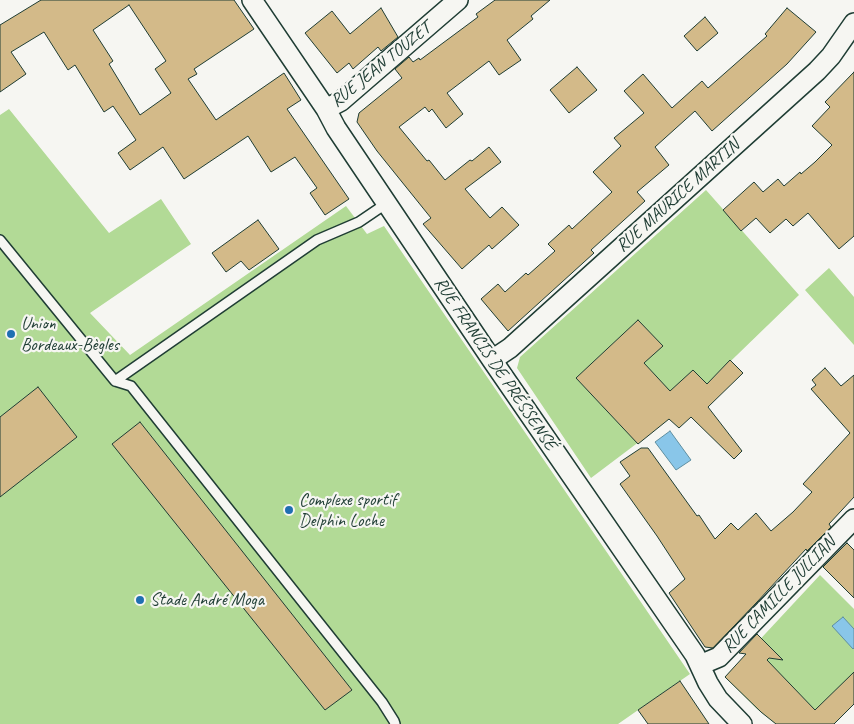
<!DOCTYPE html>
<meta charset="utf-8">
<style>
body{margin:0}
canvas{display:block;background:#f6f6f2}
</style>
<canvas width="854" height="724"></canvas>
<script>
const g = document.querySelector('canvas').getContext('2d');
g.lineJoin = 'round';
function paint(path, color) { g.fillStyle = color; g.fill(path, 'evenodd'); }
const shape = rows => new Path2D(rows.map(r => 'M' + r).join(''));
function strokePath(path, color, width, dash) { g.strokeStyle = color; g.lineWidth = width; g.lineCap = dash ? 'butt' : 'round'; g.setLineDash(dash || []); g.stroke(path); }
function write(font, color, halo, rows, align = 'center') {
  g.font = font + ' Caveat,sans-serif'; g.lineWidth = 4.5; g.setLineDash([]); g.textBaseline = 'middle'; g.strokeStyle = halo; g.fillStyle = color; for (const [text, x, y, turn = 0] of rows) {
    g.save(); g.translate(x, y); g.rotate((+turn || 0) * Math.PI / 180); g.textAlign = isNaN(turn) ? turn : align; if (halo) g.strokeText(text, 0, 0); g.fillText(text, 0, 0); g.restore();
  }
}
paint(shape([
 [9,109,109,233,161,199,191,244,90,313,130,355,346,206,367,234,384,226,690,674,618,724,0,724,0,115],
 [706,190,799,295,706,385,660,426,591,478,517,368,520,357],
 [829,268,854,297,854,345,805,290],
 [820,575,854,609,854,704,834,724,776,724,757,709,725,677]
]), '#b2da96');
const water = shape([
 [670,431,691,460,676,470,655,442,670,431],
 [843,617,854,629,854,648,853,649,832,626,843,617]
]);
paint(water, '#89c6e9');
strokePath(water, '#5f8fa1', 1);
const building = shape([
 [41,0,234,0,254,29,194,69,197,74,188,79,216,120,284,73,301,100,287,109,349,199,325,215,310,193,317,188,295,157,271,172,248,136,184,179,163,147,130,170,118,153,136,140,113,106,104,112,75,65,68,70,44,32,11,52,26,74,0,92,0,25,41,0],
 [129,5,166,61,155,69,171,93,140,115,109,64,113,61,93,30,129,5],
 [495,0,550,0,531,16,533,19,507,40,521,60,499,75,489,61,447,93,463,114,446,128,432,109,429,112,425,107,399,127,427,161,429,160,445,180,470,160,472,161,489,147,501,162,465,189,490,218,502,207,519,225,492,249,489,245,462,269,423,224,431,218,377,151,357,122,359,113,402,78,395,69,409,57,413,62,419,58,420,60,478,17,476,14,495,0],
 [381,8,398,37,381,51,378,47,353,69,349,63,337,73,305,33,332,11,350,34,381,8],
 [787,8,816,32,787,64,712,131,695,111,655,147,669,165,637,192,645,201,591,250,594,253,508,331,481,299,498,284,505,292,526,273,528,275,555,251,548,244,569,225,572,229,612,192,593,172,621,146,614,138,644,113,624,91,643,74,672,108,702,81,708,88,767,36,765,34,787,8],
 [705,17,718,33,697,51,684,36,705,17],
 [577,67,597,90,569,113,550,90,577,67],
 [854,72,854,236,839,249,808,213,793,226,786,219,770,233,756,218,741,231,723,210,754,182,763,192,778,179,784,186,800,172,801,174,815,162,832,145,812,126,830,107,825,102,854,72],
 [258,220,279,249,249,270,241,261,226,272,212,253,258,220],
 [638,320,663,346,644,363,670,391,693,370,707,384,730,360,743,373,708,407,742,451,734,459,691,417,679,428,669,419,638,444,576,378,638,320],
 [825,368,841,386,854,375,854,497,829,524,831,527,807,551,806,549,757,602,713,648,705,647,669,593,685,579,657,536,620,484,630,476,620,462,641,448,648,448,697,516,699,515,715,539,731,523,738,530,756,513,771,531,793,512,812,492,803,484,850,433,811,389,816,385,812,380,825,368],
 [38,387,77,437,0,497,0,417,38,387],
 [140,422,352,690,325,710,112,444,140,422],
 [847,543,854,550,854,598,823,567,847,543],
 [757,634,783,660,769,658,767,660,815,710,854,672,854,704,834,724,776,724,761,712,725,677,746,654,739,653,757,634],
 [680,681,709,724,648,724,638,710,680,681]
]);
paint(building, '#d3ba89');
strokePath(building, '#1f3d34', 1);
const lane = shape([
 [0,240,115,381,317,240,359,222,387,203],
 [115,381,131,386,382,702,394,721,395,724]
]);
const street = shape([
 [252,0,326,109,336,128,492,360,695,655,708,683,718,699,742,724],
 [326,109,341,101,458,0],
 [492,360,510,348,817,71,831,56,854,23],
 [700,665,719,657,854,519]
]);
strokePath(lane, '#1f3d34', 12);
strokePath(street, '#1f3d34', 22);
strokePath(lane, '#f6f6f2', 9);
strokePath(street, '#f6f6f2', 19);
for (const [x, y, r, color] of [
 [11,334,5,"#1f6fb2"],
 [289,510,5,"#1f6fb2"],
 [140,600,5,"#1f6fb2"]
]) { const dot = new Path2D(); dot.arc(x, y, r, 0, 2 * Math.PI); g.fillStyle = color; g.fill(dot); strokePath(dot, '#f6f6f2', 2); }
write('18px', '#1f3d34', '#f6f6f2', [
 ["RUE JEAN TOUZET",381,65,-39],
 ["RUE MAURICE MARTIN",678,196,-42],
 ["RUE FRANCIS DE PRÉSSENSÉ",495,364,56],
 ["RUE CAMILLE JULLIAN",779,595,-46]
]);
write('18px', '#1f3d34', '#f6f6f2', [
 ["Union",21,324],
 ["Bordeaux-Bègles",21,345],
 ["Complexe sportif",299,500],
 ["Delphin Loche",299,521],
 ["Stade André Moga",150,600]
], 'left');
</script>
